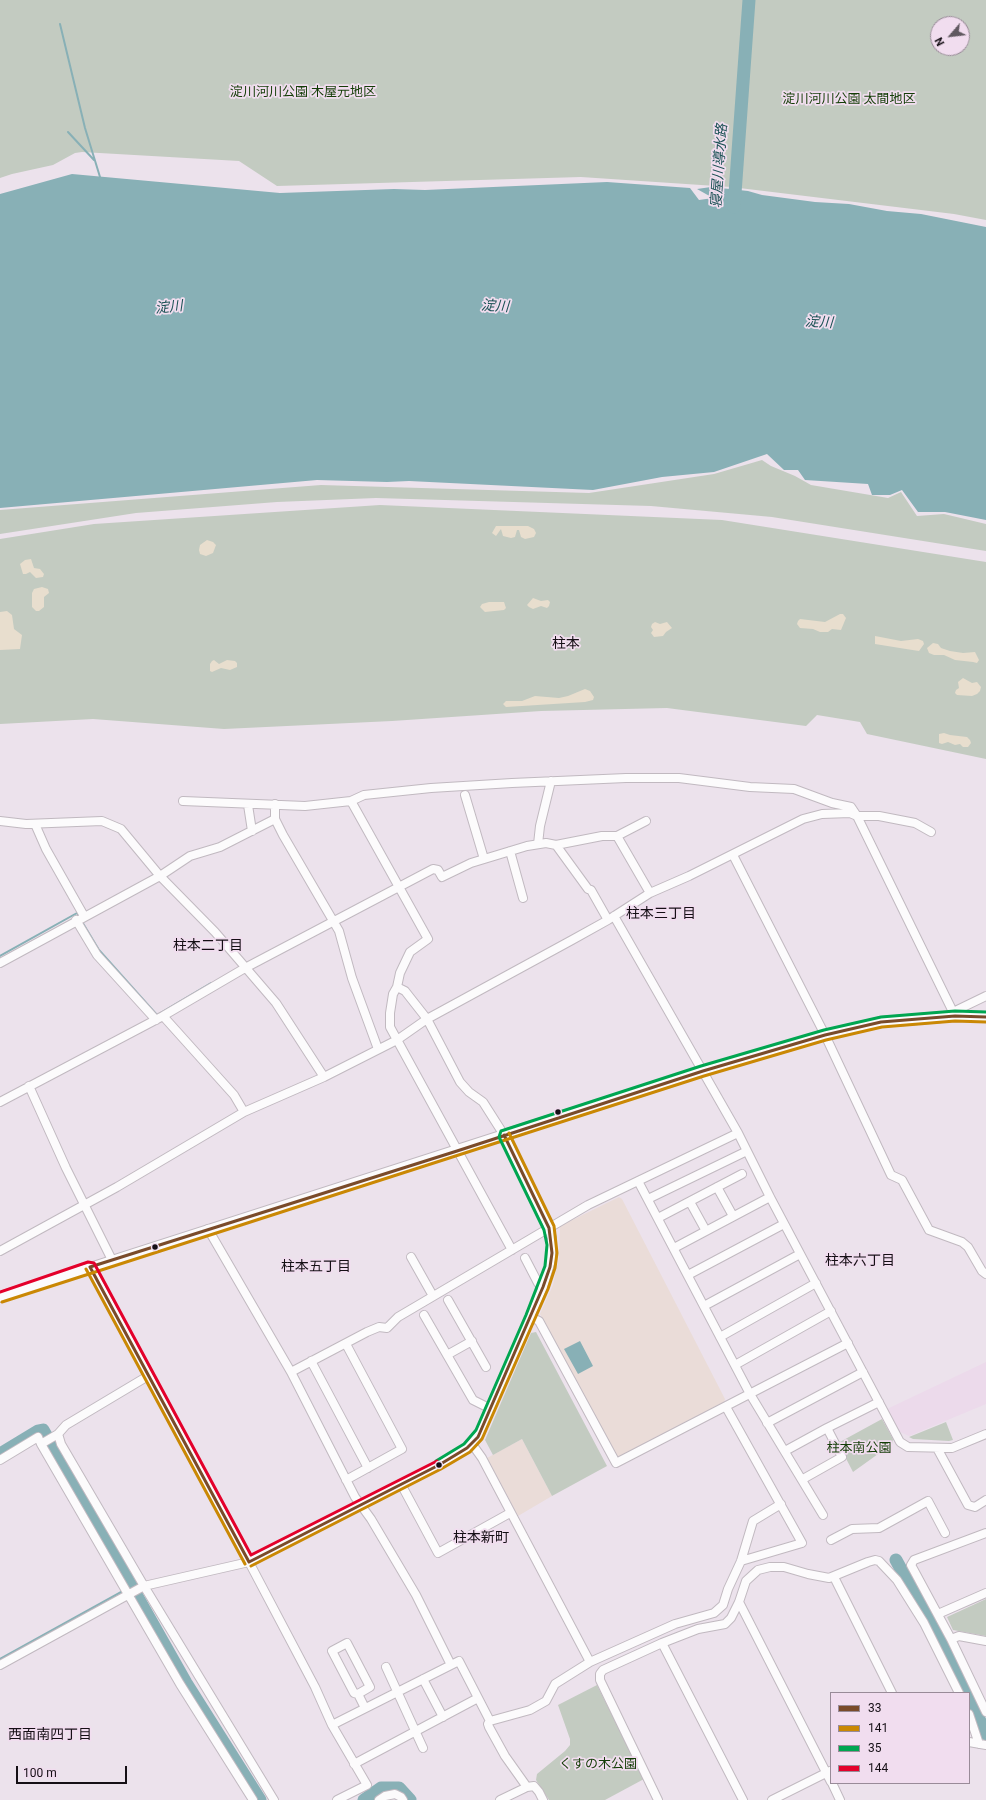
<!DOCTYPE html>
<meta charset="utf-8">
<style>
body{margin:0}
#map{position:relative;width:986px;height:1800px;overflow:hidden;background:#ece2ec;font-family:Roboto,sans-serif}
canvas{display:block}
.legend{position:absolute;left:830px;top:1692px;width:140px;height:92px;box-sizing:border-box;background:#f1ddef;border:1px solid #998b98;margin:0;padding:5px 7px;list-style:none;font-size:12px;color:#150f15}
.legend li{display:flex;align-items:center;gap:8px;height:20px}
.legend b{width:20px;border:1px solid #998b98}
.north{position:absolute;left:930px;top:16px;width:40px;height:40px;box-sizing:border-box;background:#f1ddef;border:1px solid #998b98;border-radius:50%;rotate:242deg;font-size:11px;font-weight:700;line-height:16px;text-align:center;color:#150f15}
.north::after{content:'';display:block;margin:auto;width:14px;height:18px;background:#605960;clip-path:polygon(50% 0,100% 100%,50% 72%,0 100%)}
.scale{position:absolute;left:16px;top:1766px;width:111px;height:18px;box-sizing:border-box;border:2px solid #150f15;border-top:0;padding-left:5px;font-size:12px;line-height:14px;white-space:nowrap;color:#150f15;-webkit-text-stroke:3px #f1ddef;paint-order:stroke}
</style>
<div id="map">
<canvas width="986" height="1800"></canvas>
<ul class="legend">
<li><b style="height:5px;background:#7a4b2a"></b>33</li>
<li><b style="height:5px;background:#ca8804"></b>141</li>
<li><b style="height:5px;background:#00a651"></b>35</li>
<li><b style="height:5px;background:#e4002b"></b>144</li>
</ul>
<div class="north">N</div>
<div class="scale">100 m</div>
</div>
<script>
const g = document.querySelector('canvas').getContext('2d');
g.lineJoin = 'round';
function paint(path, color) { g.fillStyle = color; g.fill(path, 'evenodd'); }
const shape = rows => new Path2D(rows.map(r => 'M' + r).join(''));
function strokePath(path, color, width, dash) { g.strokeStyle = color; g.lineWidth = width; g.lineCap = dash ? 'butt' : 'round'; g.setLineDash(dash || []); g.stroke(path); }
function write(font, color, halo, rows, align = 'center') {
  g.font = font + ' Roboto,"Noto Sans JP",sans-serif'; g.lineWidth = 3.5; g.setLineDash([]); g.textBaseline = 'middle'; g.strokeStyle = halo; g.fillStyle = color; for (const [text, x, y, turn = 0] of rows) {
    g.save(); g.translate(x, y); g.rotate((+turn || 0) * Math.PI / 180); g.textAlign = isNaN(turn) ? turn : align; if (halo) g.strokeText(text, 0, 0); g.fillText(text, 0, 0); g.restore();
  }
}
paint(shape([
 [986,1362,986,1404,909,1436,898,1431,887,1409]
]), '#ecdaeb');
paint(shape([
 [619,1197,622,1199,725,1399,724,1403,620,1458,616,1456,540,1314,553,1285,559,1258,560,1226],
 [522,1439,552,1496,518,1516,487,1458]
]), '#eadcd8');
paint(shape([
 [0,0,986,0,986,220,954,214,731,187,581,177,277,186,239,161,82,152,75,153,53,165,12,174,0,178],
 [938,24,962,24,962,48,938,48],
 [762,460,771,466,795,476,811,485,888,498,901,492,917,516,944,514,986,524,986,551,772,517,651,506,376,498,277,502,136,513,0,534,0,510,321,485,589,493,714,474],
 [380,505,722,520,986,562,986,759,867,734,860,722,817,715,806,726,667,708,541,711,392,721,224,729,93,719,0,724,0,539,94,524],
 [536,1332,607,1466,552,1496,522,1439,493,1455,485,1440,531,1333],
 [882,1419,893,1439,892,1444,853,1472,838,1443],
 [946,1422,953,1440,949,1441,913,1439,909,1437],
 [986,1599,986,1636,953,1630,947,1617],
 [597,1685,644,1779,605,1800,549,1800,536,1780,537,1774,565,1751,570,1745,570,1739,558,1705]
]), '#c3cbc1');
paint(shape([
 [496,526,528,526,534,529,536,533,534,537,525,539,521,537,519,530,517,530,515,537,511,538,503,536,501,529,496,536,492,533],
 [207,540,213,542,216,545,213,553,206,556,200,554,199,550,200,545],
 [31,559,34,568,40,569,44,574,43,577,36,578,30,572,26,574,23,574,20,564,25,560],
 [42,587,48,589,49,593,44,597,44,607,39,611,36,611,32,607,32,593,34,589],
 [533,598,541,601,548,600,550,602,549,606,547,608,541,606,533,609,529,607,527,605],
 [489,602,504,602,506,608,504,610,485,612,480,607,482,604],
 [7,611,12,615,14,629,22,635,20,649,0,650,0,612],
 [840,614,843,614,846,618,841,630,832,629,828,632,820,632,813,629,800,628,797,624,798,621,800,619,825,622],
 [655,622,660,624,667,622,672,628,666,632,663,636,654,637,651,633,653,630,651,627,652,624],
 [875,636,901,641,918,639,923,641,924,644,919,651,906,649,875,644],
 [933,643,938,644,941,648,950,651,963,653,975,652,979,660,977,663,973,662,955,660,944,655,934,655,929,653,927,648],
 [214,660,219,664,227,660,235,661,237,663,237,667,230,670,221,668,212,672,210,671,210,664,212,661],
 [963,678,972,683,977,682,981,687,980,691,977,694,972,696,957,695,955,693,956,690,959,688,958,682],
 [585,689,590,691,594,697,593,700,585,702,506,707,503,704,506,701,522,701,535,696,559,698,568,696],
 [944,733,950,735,967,737,970,740,971,743,968,747,963,747,960,744,955,745,948,742,942,744,939,743,939,734]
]), '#e8dece');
paint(shape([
 [72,174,280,193,394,189,425,190,607,182,690,188,699,200,713,198,697,189,711,187,748,191,762,195,815,202,849,204,887,211,921,214,986,227,986,520,945,512,918,512,902,490,890,495,872,495,868,484,805,480,798,470,784,470,767,454,714,472,662,477,593,490,409,481,387,482,317,480,0,508,0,194],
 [580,1341,593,1366,578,1374,564,1349]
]), '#88b0b6');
strokePath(shape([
 [60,24,85,128,100,177],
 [68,132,94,160],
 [81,920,99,950,157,1015,211,983],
 [0,956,77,913,79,916],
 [127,1588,132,1586],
 [0,1659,123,1591]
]), '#88b0b6', 2);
strokePath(shape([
 [734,207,749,0],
 [0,1454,38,1431,43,1430,186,1683,260,1800],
 [896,1560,957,1672,967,1693],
 [969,1698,986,1734],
 [364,1800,381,1788,399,1788,410,1800]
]), '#88b0b6', 13);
const minor = shape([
 [465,795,484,859],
 [183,801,305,806,351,801,364,795,431,788,512,783,626,778,679,778,750,787,794,789,832,803,851,807,857,816,955,1016],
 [351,801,428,939,410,952,400,973,397,987,393,994,390,1013,390,1027,512,1250],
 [275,804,275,819,283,835,339,931,352,978,378,1049],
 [248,805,252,831],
 [0,821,26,824,102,821,121,829,160,876,215,932,276,1003,324,1077,397,1040,427,1019,572,940,608,920,650,893,689,876,803,819,822,814,850,813,857,816,879,816,915,823,931,832],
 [35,824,46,849,84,916],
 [617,836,650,893],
 [538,844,540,826,551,781],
 [556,845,602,836,617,836,646,821],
 [510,851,523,898],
 [733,855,825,1035,891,1175,902,1180,929,1230,962,1242,968,1247,982,1271,986,1274],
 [614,916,738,1133,770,1197,900,1442,908,1447,952,1448,986,1434],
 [76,920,97,955,156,1020],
 [0,963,160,876,190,856,220,847,275,819],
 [953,1012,986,996],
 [163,1016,234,1095,244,1112],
 [29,1086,66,1168,112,1260],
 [0,1102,163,1016,245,968,433,869,438,870,442,877,471,863,527,846,546,843,556,845,588,889,591,890,608,920],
 [638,1181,750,1394,823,1515],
 [717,1187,733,1216],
 [648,1199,747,1151],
 [690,1202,706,1231],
 [658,1218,742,1174],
 [208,1229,291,1372,355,1497,371,1519,416,1595,451,1665],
 [674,1248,770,1197],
 [0,1251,117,1187,244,1112,324,1077],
 [411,1257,433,1296],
 [525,1258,538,1283,543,1287],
 [90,1267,249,1562,315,1687,332,1725,367,1785,337,1800],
 [688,1275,784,1224],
 [448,1300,486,1367],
 [704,1306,800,1254],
 [424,1315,473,1400,491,1409],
 [531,1317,539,1321,616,1463,848,1343],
 [720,1337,816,1283],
 [346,1344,402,1449,346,1480],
 [447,1355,472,1341],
 [311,1361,368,1468],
 [735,1365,831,1311],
 [291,1372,367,1332,379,1327,387,1328,398,1317,588,1205,738,1133],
 [726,1407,802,1543,741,1561],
 [767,1423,863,1372],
 [58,1434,61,1444,144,1586,274,1800],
 [41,1444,180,1684,253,1800],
 [472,1444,482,1458,590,1662],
 [937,1448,968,1505,975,1507,986,1500],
 [785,1451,827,1428,879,1402],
 [0,1460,38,1437,41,1444,58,1434,66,1425,148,1376],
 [803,1479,842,1457,827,1428],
 [401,1484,438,1553,510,1513],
 [986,1533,914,1560,911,1565,951,1639,986,1712],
 [831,1540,852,1529,879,1528,928,1501,945,1533],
 [834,1577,892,1693],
 [739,1602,831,1782],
 [938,1614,986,1593],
 [951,1639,959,1636,986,1641],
 [662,1643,743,1800],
 [0,1665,144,1586,249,1562,439,1465,467,1448,480,1433,543,1287,551,1260,552,1238,549,1228,504,1135,483,1102,469,1092,460,1082,427,1019,405,991,397,987],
 [386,1667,423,1748],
 [423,1679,443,1717],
 [358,1694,354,1693,332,1651,347,1643,370,1687,358,1694,365,1708],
 [969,1714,979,1744],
 [490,1721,530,1710,546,1701,555,1684,590,1662,675,1624,714,1613,723,1605,728,1589,741,1561,753,1521,781,1504],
 [332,1725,459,1661,490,1721,488,1724,489,1727,505,1756,527,1787],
 [969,1742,986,1745],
 [354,1764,478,1698],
 [832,1783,840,1800],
 [379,1800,385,1796,395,1794,401,1797,403,1800],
 [500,1800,527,1787,534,1786,539,1792,543,1800],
 [658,1800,600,1680,600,1674,603,1670,662,1643,698,1629,725,1624,731,1618,739,1602,746,1581,758,1570,770,1567,784,1567,808,1574,829,1578,868,1562,875,1560,879,1561,897,1580,924,1623,959,1693],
 [772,1800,830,1771]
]);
const major = shape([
 [0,1297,703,1071,825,1035,881,1022,955,1016,986,1017]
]);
strokePath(minor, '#c1b9c0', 10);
strokePath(major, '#c1b9c0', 12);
strokePath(minor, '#fcfbfc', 8);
strokePath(major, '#fcfbfc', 10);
strokePath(shape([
 [90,1267,457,1151,703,1071,825,1035,881,1022,955,1016,986,1017],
 [90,1267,249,1562],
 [249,1562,439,1465,467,1448,478,1437,543,1287,550,1267,552,1253,549,1228,504,1135]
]), '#7a4b2a', 3);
strokePath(shape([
 [86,1269,245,1564],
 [2,1302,704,1076,826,1040,882,1027,955,1021,986,1022],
 [251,1566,441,1469,470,1452,482,1439,548,1289,555,1268,557,1253,554,1226,509,1133]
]), '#ca8804', 3);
strokePath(shape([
 [436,1461,464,1444,476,1430,526,1315,545,1266,547,1245,544,1230,499,1137,501,1131,701,1066,824,1030,881,1017,955,1011,986,1012]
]), '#00a651', 3);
strokePath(shape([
 [0,1292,88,1262,94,1263,251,1555,437,1461]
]), '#e4002b', 3);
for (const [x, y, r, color] of [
 [558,1112,3.5,"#150f15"],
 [155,1247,3.5,"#150f15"],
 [439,1465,3.5,"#150f15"]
]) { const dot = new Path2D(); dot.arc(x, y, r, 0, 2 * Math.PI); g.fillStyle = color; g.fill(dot); strokePath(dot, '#f1ddef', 1.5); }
write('13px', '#133d06', '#f1ddef', [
 ["淀川河川公園 木屋元地区",303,93],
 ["淀川河川公園 太間地区",849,100],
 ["柱本南公園",859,1449],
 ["くすの木公園",598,1765]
]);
write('italic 14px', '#1a5154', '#f1ddef', [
 ["寝屋川導水路",720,166,-86],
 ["淀川",495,307,3],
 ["淀川",169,308,-6],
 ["淀川",819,323,3]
]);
write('14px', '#150f15', '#f1ddef', [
 ["柱本",566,644],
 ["柱本三丁目",661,914],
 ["柱本二丁目",208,946],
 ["柱本六丁目",860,1261],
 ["柱本五丁目",316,1267],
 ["柱本新町",481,1538],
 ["西面南四丁目",50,1735]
]);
</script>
